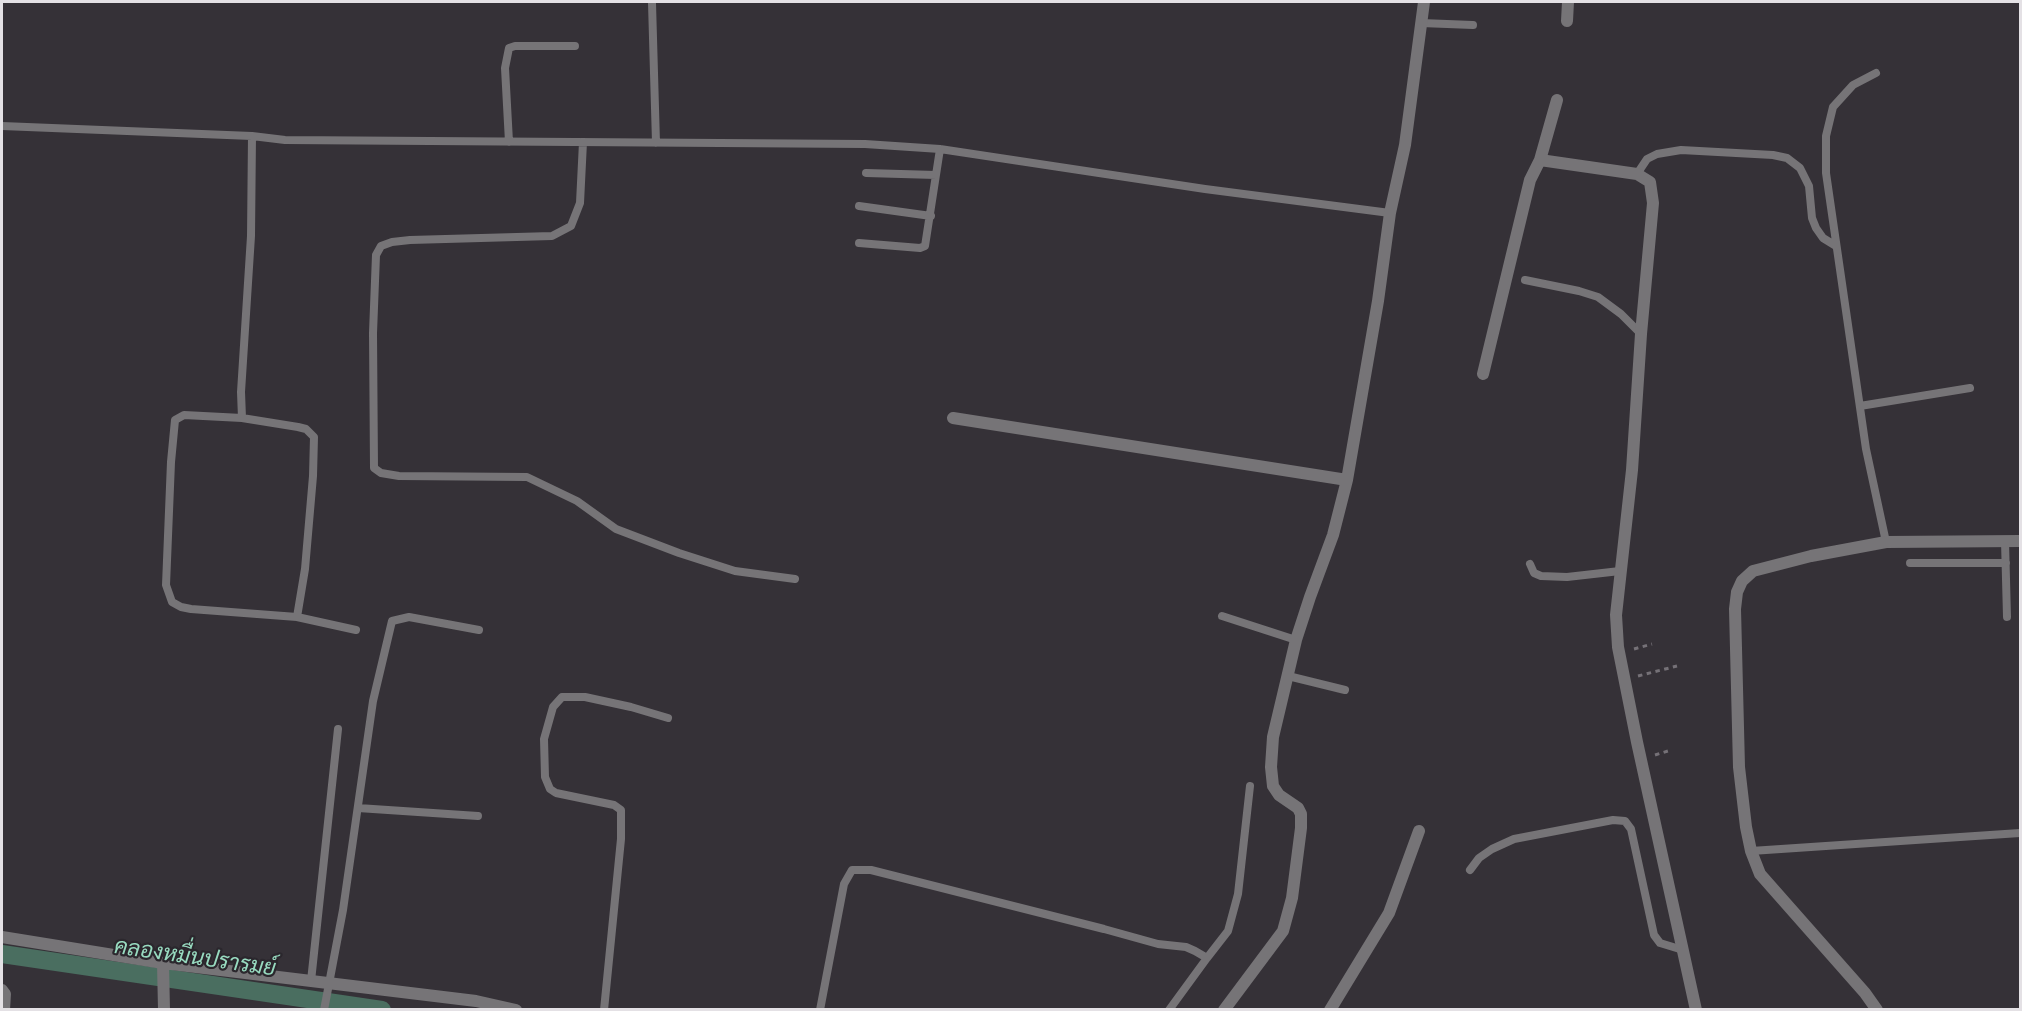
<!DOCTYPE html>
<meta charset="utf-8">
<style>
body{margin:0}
#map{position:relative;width:2022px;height:1011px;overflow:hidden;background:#353137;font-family:"Noto Sans",sans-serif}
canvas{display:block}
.frame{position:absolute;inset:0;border:3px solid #e4e1e5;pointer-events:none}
</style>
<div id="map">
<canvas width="2022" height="1011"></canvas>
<div class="frame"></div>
</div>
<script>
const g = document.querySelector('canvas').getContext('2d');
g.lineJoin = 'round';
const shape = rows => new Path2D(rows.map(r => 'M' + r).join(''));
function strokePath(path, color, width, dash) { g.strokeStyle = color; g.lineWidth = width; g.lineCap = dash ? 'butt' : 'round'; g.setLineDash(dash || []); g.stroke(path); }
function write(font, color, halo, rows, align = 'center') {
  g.font = font + ' "Noto Sans",Sarabun,sans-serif'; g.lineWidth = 4.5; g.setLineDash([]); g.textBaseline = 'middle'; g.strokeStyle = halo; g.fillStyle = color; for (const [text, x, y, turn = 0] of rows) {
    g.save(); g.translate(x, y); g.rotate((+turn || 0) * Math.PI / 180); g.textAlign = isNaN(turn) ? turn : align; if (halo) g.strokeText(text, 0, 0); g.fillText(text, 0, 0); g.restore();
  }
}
strokePath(shape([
 [2,954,382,1010]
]), '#4a6e60', 18);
strokePath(shape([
 [1634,649,1652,644],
 [1638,676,1677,666],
 [1655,755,1671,750]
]), '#757177', 3, [4.5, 4.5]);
strokePath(shape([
 [652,3,656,143],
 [1421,23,1473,25],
 [1876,73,1853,85,1833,107,1826,136,1826,173,1866,449,1886,542],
 [2,126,252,136,285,140,865,144,940,149,1205,189,1390,213],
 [252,136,251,236,241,392,242,418,184,415,175,420,171,462,166,585,172,602,181,607,191,609,297,617,356,630],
 [509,142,505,68,509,48,515,46,575,46],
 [583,142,580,203,571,226,552,236,410,240,392,242,381,246,376,255,373,333,374,468,381,473,399,476,527,477,577,501,616,529,679,553,735,571,795,579],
 [866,173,936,175],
 [1637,174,1647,159,1657,154,1681,150,1773,155,1787,158,1800,168,1809,186,1812,218,1816,228,1823,238,1836,246],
 [859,206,931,216],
 [859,243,920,248,925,246,940,149],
 [1525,280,1579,291,1598,297,1621,314,1641,334],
 [1860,406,1970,388],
 [242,418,298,427,306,429,314,437,313,476,305,569,297,617],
 [2005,541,2007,617],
 [1910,563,2006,563],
 [1530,564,1534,573,1541,576,1567,577,1620,571],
 [1222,616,1296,640],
 [1288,676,1345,690],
 [358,808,478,816],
 [1751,851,2020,833],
 [1470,870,1479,858,1492,849,1514,839,1613,820,1625,821,1631,829,1654,935,1660,943,1683,950],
 [1207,958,1228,931,1238,894,1250,786],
 [311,981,338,729],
 [324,1010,343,910,373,701,392,621,409,617,479,630],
 [604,1010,621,839,621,810,614,805,556,793,550,789,545,777,544,739,553,707,562,697,585,697,631,707,668,718],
 [820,1010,844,884,852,870,871,870,1104,929,1158,944,1186,947,1195,951,1207,958,1169,1010]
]), '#767477', 8);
strokePath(shape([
 [1567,21,1568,2],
 [1540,160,1637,174,1650,182,1653,203,1641,334,1632,470,1616,615,1618,647,1637,742,1696,1010],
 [1483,374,1530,180,1540,160,1557,100],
 [953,418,1347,480],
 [2,937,163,963,476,1001,516,1010],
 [163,963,164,1010],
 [2,990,5,994,4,1010],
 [1224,1010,1283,931,1292,898,1301,828,1301,814,1298,808,1279,795,1273,786,1271,767,1273,737,1296,640,1310,597,1333,535,1347,480,1378,301,1390,213,1405,145,1424,2],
 [1330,1010,1389,913,1419,831],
 [1877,1010,1865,993,1760,874,1751,851,1746,827,1739,767,1735,609,1737,592,1742,581,1753,571,1811,556,1886,542,2020,541]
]), '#767477', 12);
write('italic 22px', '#98dbc0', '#2b272d', [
 ["คลองหมื่นปรารมย์",195,958,8]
]);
</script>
